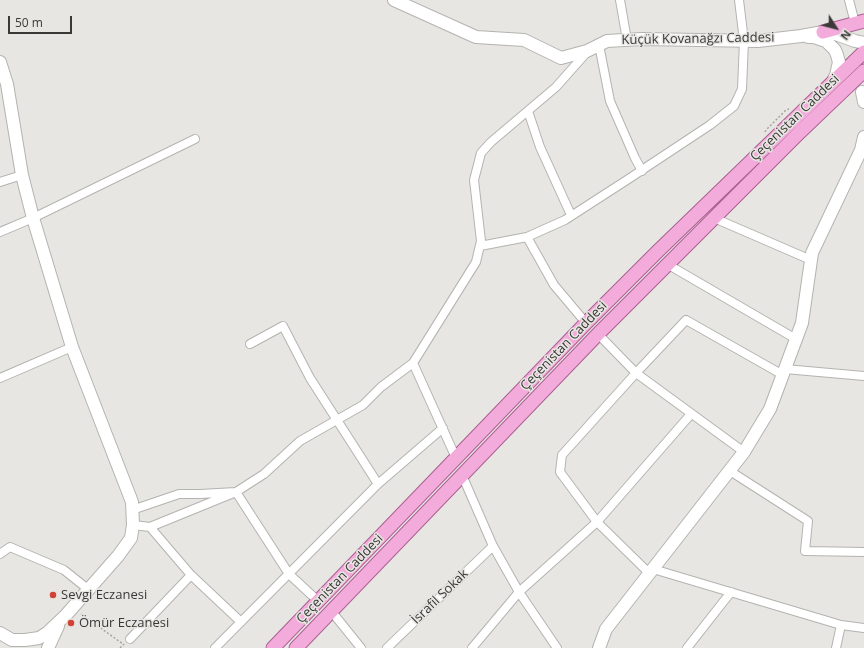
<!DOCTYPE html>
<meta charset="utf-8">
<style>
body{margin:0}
#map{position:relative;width:864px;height:648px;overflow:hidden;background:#e7e6e2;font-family:"Open Sans",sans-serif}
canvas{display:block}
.north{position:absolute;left:816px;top:8px;width:40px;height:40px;-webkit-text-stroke:3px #e7e6e2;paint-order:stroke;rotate:126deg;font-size:11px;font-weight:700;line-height:16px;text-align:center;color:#393937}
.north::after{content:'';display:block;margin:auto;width:14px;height:18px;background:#393937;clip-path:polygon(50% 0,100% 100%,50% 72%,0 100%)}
.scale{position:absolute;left:8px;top:16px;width:64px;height:18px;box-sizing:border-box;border:2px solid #393937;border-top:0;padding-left:5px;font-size:12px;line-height:14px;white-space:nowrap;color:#393937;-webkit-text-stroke:3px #e7e6e2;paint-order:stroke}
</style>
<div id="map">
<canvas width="864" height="648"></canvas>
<div class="north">N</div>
<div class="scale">50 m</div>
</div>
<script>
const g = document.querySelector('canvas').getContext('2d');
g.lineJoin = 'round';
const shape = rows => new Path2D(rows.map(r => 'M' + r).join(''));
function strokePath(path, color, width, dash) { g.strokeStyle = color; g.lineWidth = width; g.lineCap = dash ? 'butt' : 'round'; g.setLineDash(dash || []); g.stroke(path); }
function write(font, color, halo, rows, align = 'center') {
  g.font = font + ' "Open Sans",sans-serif'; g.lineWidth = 3; g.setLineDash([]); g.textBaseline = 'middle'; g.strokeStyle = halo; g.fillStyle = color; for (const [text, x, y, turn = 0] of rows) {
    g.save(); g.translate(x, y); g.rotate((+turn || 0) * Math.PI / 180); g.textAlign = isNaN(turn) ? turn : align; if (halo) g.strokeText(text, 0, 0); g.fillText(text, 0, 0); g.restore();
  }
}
const street = shape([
 [620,0,627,40],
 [849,0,855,23],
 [599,45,610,101,635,158,642,171],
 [528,111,540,147,571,215],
 [0,182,22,175],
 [714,218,811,260],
 [0,232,33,218,195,139],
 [527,237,554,285,586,323],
 [480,246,527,237,565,220,630,178,710,125,734,106,742,89,744,41,739,0],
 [667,264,796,339],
 [598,334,636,373,744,452],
 [250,344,283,326,310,378,378,484],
 [413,363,456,458],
 [785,369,864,376],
 [0,378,72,347],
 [730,471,808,521,805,551,864,552],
 [462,475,493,546,519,592,557,648],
 [132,510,179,494,200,494,236,492,150,527,133,525],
 [150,527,191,575,241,622],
 [0,554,10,547,64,570,89,590],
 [653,569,841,625,864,628],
 [650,574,597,522,560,472,562,455,636,373,686,320,783,375],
 [318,601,289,574,236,492,264,474,300,441,363,405,381,387,413,363,476,262,481,241,474,180,481,153,491,142,556,87,587,52],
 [332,612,361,648],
 [130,639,191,575],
 [215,648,378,484,443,428],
 [387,648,493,546],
 [472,648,519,592,597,522,691,414],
 [687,648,731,592],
 [836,648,841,625]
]);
const secondary = shape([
 [394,0,476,37,524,40,561,58,587,51,607,41,642,39,758,41,801,36,823,32,830,32,855,41,864,43],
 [808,37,814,37,826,41,835,50,837,55,839,62,836,75,833,81],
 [0,62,7,84,22,175,33,218,72,347,132,502,133,525,131,538,118,556,66,615,47,633,39,638,25,640,12,640,0,633],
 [862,92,864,102],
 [48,648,58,626],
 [599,648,606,629,744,452,770,409,802,323,812,253,861,150,864,137]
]);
const primary = shape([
 [823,32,864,21],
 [273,648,586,323,658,251,864,52],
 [296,648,598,334,800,132,864,71]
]);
strokePath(street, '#b4b3b0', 10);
strokePath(secondary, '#b4b3b0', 14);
strokePath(primary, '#ab5f91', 15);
strokePath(shape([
 [765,132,766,130,786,110,789,109],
 [81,614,123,644],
 [120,648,124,644]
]), '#a5a4a1', 1.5, [2, 2]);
strokePath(street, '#fff', 8);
strokePath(secondary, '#fff', 12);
strokePath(primary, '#f2abda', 13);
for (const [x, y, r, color] of [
 [53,595,4,"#d14336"],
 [71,623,4,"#d14336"]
]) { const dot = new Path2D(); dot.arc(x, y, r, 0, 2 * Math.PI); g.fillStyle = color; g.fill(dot); strokePath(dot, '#e7e6e2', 1.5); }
write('13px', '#393937', '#e7e6e2', [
 ["Küçük Kovanağzı Caddesi",698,39,-1],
 ["Çeçenistan Caddesi",795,118,-44],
 ["Çeçenistan Caddesi",564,346,-46],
 ["Çeçenistan Caddesi",340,579,-46],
 ["İsrafil Sokak",440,597,-44]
]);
write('13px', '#393937', '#e7e6e2', [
 ["Sevgi Eczanesi",61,595],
 ["Ömür Eczanesi",79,623]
], 'left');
</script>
